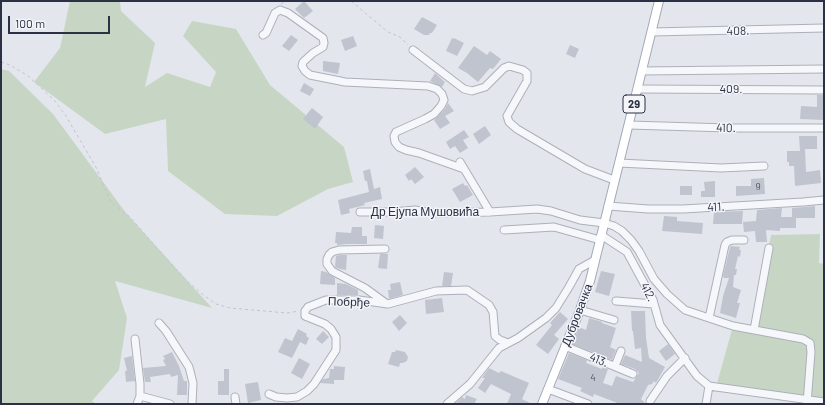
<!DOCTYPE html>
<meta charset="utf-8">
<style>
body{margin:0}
#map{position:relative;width:825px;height:405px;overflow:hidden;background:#e3e6ec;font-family:Barlow,sans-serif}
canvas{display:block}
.frame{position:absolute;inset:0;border:2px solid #2a3145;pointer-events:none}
.scale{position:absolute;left:8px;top:16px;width:102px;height:18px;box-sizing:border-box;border:2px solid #2a3145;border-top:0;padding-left:5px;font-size:12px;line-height:14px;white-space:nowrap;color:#2a3145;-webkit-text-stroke:3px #f3f5f9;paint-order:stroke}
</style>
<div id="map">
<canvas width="825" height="405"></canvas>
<div class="frame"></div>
<div class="scale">100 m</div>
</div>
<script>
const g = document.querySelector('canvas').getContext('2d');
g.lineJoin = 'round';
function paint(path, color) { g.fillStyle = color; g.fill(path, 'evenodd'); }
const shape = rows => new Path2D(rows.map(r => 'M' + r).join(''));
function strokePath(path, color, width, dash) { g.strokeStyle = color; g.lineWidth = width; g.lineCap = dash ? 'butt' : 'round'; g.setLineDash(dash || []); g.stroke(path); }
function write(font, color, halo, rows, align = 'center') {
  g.font = font + ' Barlow,sans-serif'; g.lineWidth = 3; g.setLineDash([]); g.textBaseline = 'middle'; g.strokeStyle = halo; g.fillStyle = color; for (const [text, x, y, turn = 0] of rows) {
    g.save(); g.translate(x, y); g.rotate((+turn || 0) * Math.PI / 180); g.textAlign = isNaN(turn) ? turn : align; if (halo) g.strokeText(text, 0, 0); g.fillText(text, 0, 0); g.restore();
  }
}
paint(shape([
 [70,1,120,1,121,11,155,43,145,87,167,73,210,87,216,72,183,36,192,21,236,29,270,85,344,147,353,182,328,189,277,216,225,214,168,171,166,119,105,134,34,82,60,48],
 [1,69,9,71,53,114,126,213,212,308,115,281,127,318,119,370,92,401,96,404,1,404],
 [820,234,819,263,824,264,824,402,716,387,733,326,754,329,771,235]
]), '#c7d6c4');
paint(shape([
 [304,1,313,11,304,18,295,9],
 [422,17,437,25,432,33,430,33,429,35,424,35,414,29],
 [291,35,298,40,289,51,282,46],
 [353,36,357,46,345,51,341,40],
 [452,38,454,39,454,38,464,43,457,56,446,51],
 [570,45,579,49,575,58,566,54],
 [474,46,487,55,490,51,501,59,493,69,490,68,478,82,467,73,458,68],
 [323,61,340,63,338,74,323,71],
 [435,73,445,82,442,87,430,81],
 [304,83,314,89,310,96,300,91],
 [817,95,824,95,824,120,800,119,801,106,817,107],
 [448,103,454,111,445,116,450,123,440,129,434,120,445,109],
 [312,108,323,117,315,129,303,119],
 [485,126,491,135,479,144,473,134],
 [464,130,469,137,463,140,468,148,460,153,455,146,450,149,446,142],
 [799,136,817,136,817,149,805,149,806,172,820,170,821,183,795,186,794,166,789,166,789,162,787,162,787,151,800,151],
 [415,167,424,177,415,184,411,179,409,181,405,175],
 [370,169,374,189,380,187,382,199,364,203,365,205,349,209,350,213,341,215,338,200,369,192,367,181,365,181,363,171],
 [764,178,765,194,736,196,736,186,751,186,751,179],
 [715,181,715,197,701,197,701,191,705,191,704,182],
 [463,183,465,186,467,185,473,195,460,202,452,189],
 [680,186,692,186,692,195,680,195],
 [815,206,815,218,796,218,796,228,780,228,780,231,766,230,767,242,756,242,755,231,744,232,743,222,756,221,757,210,782,208,781,217,792,217,792,208],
 [743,211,742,224,713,224,714,212],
 [664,216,677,217,677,221,703,223,702,234,662,231],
 [375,225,384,226,383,239,374,238],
 [352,227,362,227,362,236,367,236,367,244,347,244,337,245,337,243,335,243,336,232,351,233],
 [731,246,740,247,739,250,741,250,740,257,738,256,735,269,737,269,736,275,734,275,733,287,741,290,737,303,740,303,736,318,720,313,723,296,729,278,724,278,723,276,730,247],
 [380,254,388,254,387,269,378,268],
 [340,255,347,255,346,270,340,269,335,267,336,256],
 [321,271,326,272,335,278,335,285,320,284],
 [601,271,615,274,609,296,595,292],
 [444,272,453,273,451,286,442,286],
 [400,282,403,295,389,299,388,290,391,290,390,284],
 [337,283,346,284,358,290,358,295,337,295],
 [442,298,444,312,426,314,425,300],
 [631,311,645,311,646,338,649,358,665,367,656,383,654,381,652,384,648,385,641,399,646,404,620,404,594,394,593,397,580,391,582,388,558,379,569,353,587,360,586,363,602,369,603,367,608,369,603,383,612,386,616,376,633,382,639,373,635,369,621,364,625,355,642,362,641,348,635,349,633,331,632,331],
 [560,312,568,319,554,335,559,339,548,354,536,345,552,325,550,323],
 [400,315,407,323,399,331,392,322],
 [589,318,602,322,602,323,616,328,610,347,616,350,612,360,572,344,579,327,586,330],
 [298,329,307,334,306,336,309,338,306,345,300,342,292,358,278,352,285,338,292,341],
 [323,331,329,337,322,344,316,339],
 [668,344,675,354,666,361,659,351],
 [396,350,405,352,408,357,407,361,403,363,400,363,399,367,388,364,392,352,395,352],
 [172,352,179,366,184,381,187,381,187,395,177,395,178,375,171,377,170,374,150,377,151,382,145,382,143,368,166,366,163,360,165,359,163,356],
 [132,356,135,381,126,382,125,371,127,371,124,358],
 [299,358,310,364,302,379,291,373],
 [334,366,345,367,344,380,334,380,334,384,320,383,323,379,329,378,330,369,334,369],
 [489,368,499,373,501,371,529,383,522,399,532,404,507,404,511,394,491,384,485,393,478,388,485,378,482,378,484,375],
 [224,369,229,369,229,395,218,395,218,381,224,381],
 [258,382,261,400,248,403,245,384],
 [466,395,477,399,474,404,455,404,462,397,465,399]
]), '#c0c4cf');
const minor = shape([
 [652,32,824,28],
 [263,35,266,33,275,13,280,10,288,13,323,38,324,43,323,47,313,53,303,62,302,66,305,71,310,75,345,82,428,86,437,89,442,94,444,100,441,106,434,114,425,119,396,132,394,136,395,142,399,147,406,150,419,153,464,169],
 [413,50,464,89,472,91,485,87,504,68,509,66,523,70,527,73,527,81,507,116,509,122,517,129,585,169,614,180],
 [642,71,824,69],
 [638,89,824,90],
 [629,125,728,128,824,128],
 [460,162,490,212],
 [619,163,721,168,764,166],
 [608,206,648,209,683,209,803,202,824,200],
 [360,212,394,212,415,210,433,213,490,212,537,209,551,211,580,220,604,223,614,226,622,231,631,240,639,251,654,279,667,294,685,310,733,326,803,339,810,343,811,352,807,404],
 [504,230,554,227,600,240],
 [601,235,627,252,653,300,660,325,697,376,709,386,824,402],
 [385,249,339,250,332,252,329,255,327,259,327,264,332,271,365,288,387,304],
 [616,301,654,304],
 [580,310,614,320],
 [709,318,725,245,727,242,732,240,744,240],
 [159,323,166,331,189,367,193,383,192,404],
 [754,330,769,248],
 [135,339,140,384,140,396,137,404],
 [565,346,633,374],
 [615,366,621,351],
 [548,389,588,404],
 [269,394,276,397,287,398,297,397,307,391,314,384,336,350,336,337,331,329,325,324,305,316,305,311,308,307,326,300,359,300,388,304,436,291,467,290,489,305,493,312,495,336,500,340,508,343],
 [140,396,170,404],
 [235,397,236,404],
 [650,401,667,376,685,358],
 [447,404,470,384,499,348,518,338,546,318,556,308,569,287,579,269,595,260],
 [706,404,709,386]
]);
const major = shape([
 [542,404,580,310,590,281,659,1]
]);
strokePath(minor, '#acb0ba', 9);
strokePath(major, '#a2a9b8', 10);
strokePath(shape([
 [351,1,388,32,400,37,408,45],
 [281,4,285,1],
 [1,62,10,65,28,76,54,100,66,116,97,169,110,201,130,217,163,255,187,281,202,294,216,304,230,308,287,313,299,311]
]), '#c1c4cb', 1, [3, 3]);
strokePath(minor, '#f6f7fa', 7);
strokePath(major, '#fff', 8);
write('10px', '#505668', null, [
 ["9",758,187],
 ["4",593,378]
]);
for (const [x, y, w] of [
 [634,104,22]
]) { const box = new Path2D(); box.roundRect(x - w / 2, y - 9, w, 18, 3); g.fillStyle = '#f3f5f9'; g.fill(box); strokePath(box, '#2a3145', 1); }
write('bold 11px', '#2a3145', null, [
 ["29",634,104]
]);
write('12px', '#2a3145', '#f3f5f9', [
 ["408.",738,31,-1],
 ["409.",731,89],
 ["410.",726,128,1],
 ["411.",716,207,-3],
 ["Др Ејупа Мушовића",425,212],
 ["412.",648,292,63],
 ["Побрђе",349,302,2],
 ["Дубровачка",577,315,-69],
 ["413.",599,360,22]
]);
</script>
